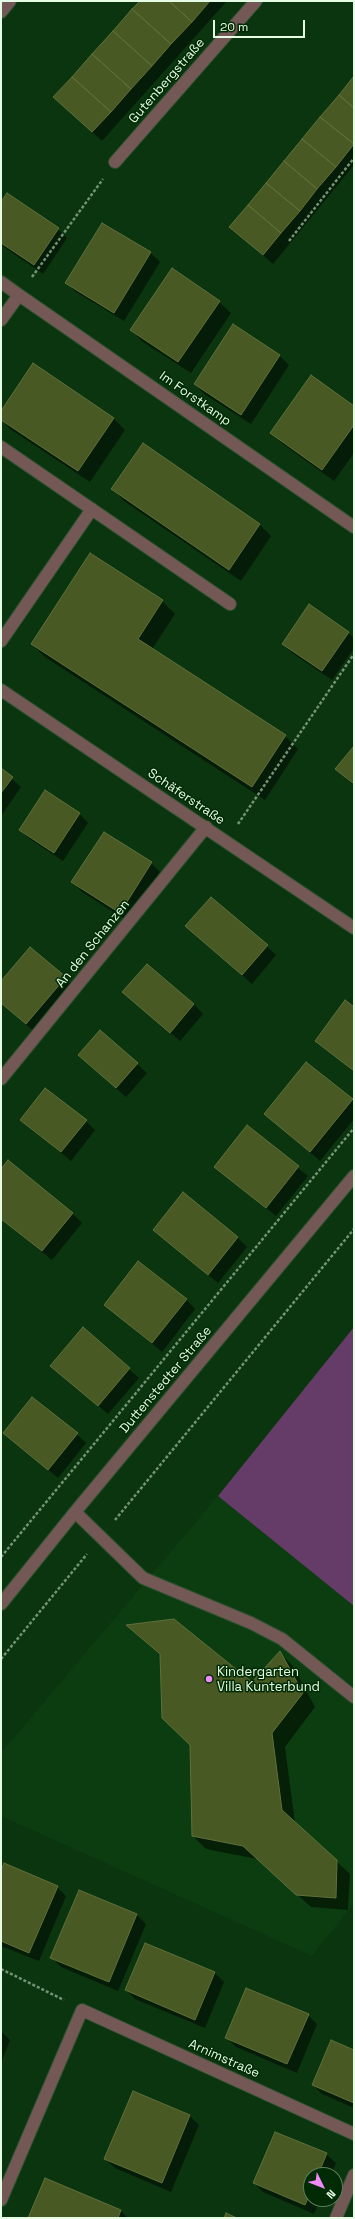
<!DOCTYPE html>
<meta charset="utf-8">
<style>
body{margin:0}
#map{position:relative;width:355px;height:2219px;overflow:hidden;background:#0b350f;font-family:"Space Grotesk",sans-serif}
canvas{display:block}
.frame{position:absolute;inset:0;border:2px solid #e6fde5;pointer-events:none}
.north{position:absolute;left:303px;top:2167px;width:40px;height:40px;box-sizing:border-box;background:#012b04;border:1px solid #5d7f5e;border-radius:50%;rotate:133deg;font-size:11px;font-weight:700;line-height:16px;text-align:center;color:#e6fde5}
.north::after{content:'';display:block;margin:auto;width:14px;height:18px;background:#ef8bf7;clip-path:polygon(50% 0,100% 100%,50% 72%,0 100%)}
.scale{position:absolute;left:213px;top:20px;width:92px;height:18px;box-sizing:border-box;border:2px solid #e6fde5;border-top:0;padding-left:5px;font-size:12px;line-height:14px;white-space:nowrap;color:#e6fde5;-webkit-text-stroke:3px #012b04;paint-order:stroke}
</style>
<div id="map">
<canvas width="355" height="2219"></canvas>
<div class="frame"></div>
<div class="north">N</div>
<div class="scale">20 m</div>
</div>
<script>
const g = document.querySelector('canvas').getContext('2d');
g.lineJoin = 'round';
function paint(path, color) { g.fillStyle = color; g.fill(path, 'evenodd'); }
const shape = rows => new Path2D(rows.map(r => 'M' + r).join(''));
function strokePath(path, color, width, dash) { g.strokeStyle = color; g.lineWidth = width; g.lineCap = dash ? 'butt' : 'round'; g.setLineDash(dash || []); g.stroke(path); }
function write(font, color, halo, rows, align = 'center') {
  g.font = font + ' "Space Grotesk",sans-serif'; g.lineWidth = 3; g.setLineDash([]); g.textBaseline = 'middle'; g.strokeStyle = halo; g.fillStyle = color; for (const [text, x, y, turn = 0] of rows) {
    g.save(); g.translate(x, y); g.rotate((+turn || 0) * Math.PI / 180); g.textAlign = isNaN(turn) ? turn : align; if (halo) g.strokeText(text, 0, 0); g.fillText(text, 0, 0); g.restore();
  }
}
paint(shape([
 [218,1496,354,1606,354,1903,312,1956,1,1816,1,1753]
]), '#0c3d10');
paint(shape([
 [354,1327,354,1606,218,1496]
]), '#643c67');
paint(shape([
 [141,1,227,1,102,141,54,97],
 [354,78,354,165,273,264,231,227],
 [1,204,58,229,67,238,43,274,1,245],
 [103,224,151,253,160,262,124,321,76,292,66,283],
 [219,302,231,313,191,373,143,342,131,330],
 [234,325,280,356,289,365,251,424,204,394,195,384],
 [354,407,354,453,334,481,283,444,271,433],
 [1,413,113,418,125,430,90,482,10,429,1,419],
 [143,445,260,525,271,536,241,581,124,501,113,489],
 [91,555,162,601,175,614,152,649,285,736,298,749,265,800,45,657,32,644],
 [348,633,354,638,354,648,332,680,292,653,283,644],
 [354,748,354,786,337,769],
 [1,769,21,787,1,816],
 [79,813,88,823,63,861,30,839,20,830],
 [151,863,160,872,129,922,82,892,73,882],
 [196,935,267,946,276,955,252,984],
 [65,978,74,987,36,1033,1,1003,1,982],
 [124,992,194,1004,203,1014,180,1041],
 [354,1008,354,1072,316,1041],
 [100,1031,147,1073,126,1097,79,1055],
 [307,1063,354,1102,354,1119,320,1161,265,1114],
 [22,1120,86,1121,95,1130,71,1161],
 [247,1127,308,1176,276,1216,216,1167],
 [1,1171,72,1213,82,1223,52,1260,1,1219],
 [154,1230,237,1237,247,1247,218,1283],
 [186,1299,195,1309,162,1352,105,1305],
 [83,1329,139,1378,108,1414,61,1375],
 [4,1433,77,1434,86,1443,58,1478],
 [128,1626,252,1683,280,1653,293,1666,315,1707,285,1747,295,1823,350,1874,348,1910,311,1907,257,1859,206,1849,193,1836,191,1745,161,1656],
 [1,1874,57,1887,66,1896,39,1961,1,1946],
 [137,1915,146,1924,118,1991,61,1967,51,1957],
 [215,1973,224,1982,205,2028,135,1999,126,1990],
 [308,2015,317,2024,297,2073,236,2047,227,2038],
 [1,2031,10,2040,1,2063],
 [354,2051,354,2108,322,2094,313,2085],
 [190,2116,199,2125,171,2192,115,2168,105,2159],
 [326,2154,336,2163,331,2175,311,2175,311,2199,321,2199,314,2214,263,2192,254,2183],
 [121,2211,128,2218,29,2218]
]), '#0007');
const building = shape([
 [140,1,169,1,192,22,171,44,132,9,140,1],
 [169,1,210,1,192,22,169,1],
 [132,9,171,44,152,66,113,31,132,9],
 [113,31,152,66,131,89,92,54,113,31],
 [92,54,131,89,111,112,72,77,92,54],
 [354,76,354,108,339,95,354,76],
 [72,77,111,112,92,132,53,97,72,77],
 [339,95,354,108,354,144,320,117,339,95],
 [320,117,354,144,336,167,302,139,320,117],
 [302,139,336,167,317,189,284,161,302,139],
 [284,161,317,189,300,211,266,183,284,161],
 [266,183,300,211,281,233,248,205,266,183],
 [7,193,59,228,34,265,1,243,1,202,7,193],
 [248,205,281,233,263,255,229,227,248,205],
 [102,223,151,252,114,313,65,283,102,223],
 [172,268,220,301,178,362,130,330,172,268],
 [233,324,280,355,241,415,194,384,233,324],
 [33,363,114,418,78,471,1,420,1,411,33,363],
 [311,375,354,406,354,425,322,470,270,433,311,375],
 [143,443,260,524,229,570,111,489,143,443],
 [90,553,163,600,138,639,286,735,252,787,31,644,90,553],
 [309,604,349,632,322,671,282,644,309,604],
 [354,746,354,784,335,769,354,746],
 [1,768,13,777,1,793,1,768],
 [45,790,80,813,54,853,19,830,45,790],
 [104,832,152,862,120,913,71,882,104,832],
 [211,897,268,945,242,975,185,926,211,897],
 [30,947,66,977,26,1024,1,1003,1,981,30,947],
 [147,964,194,1004,170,1033,122,992,147,964],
 [345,1000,354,1007,354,1071,315,1041,345,1000],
 [100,1030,138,1063,116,1088,78,1055,100,1030],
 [306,1062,353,1099,310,1152,264,1114,306,1062],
 [45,1088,87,1120,61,1152,20,1120,45,1088],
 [247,1125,299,1166,266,1208,214,1167,247,1125],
 [8,1160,73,1213,42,1251,1,1219,1,1169,8,1160],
 [183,1192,238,1237,208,1275,153,1230,183,1192],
 [138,1261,187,1299,152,1343,104,1305,138,1261],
 [83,1327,130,1368,98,1406,50,1366,83,1327],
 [32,1397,78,1433,48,1470,3,1433,32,1397],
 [174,1619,252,1682,280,1651,303,1693,272,1733,282,1810,337,1860,336,1898,296,1895,243,1846,192,1836,190,1745,162,1718,160,1654,126,1625,174,1619],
 [4,1863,58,1886,29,1953,1,1941,1,1871,4,1863],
 [79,1890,137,1914,109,1982,50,1958,79,1890],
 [145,1943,215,1972,195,2020,125,1990,145,1943],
 [246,1988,309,2014,287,2064,225,2038,246,1988],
 [331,2040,354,2050,354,2103,312,2085,331,2040],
 [133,2091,190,2115,162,2183,104,2159,133,2091],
 [275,2132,327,2153,318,2175,311,2175,311,2191,305,2205,253,2183,275,2132],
 [45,2178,121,2210,118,2218,28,2218,45,2178],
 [226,2213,237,2218,224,2218,226,2213]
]);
paint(building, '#485924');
strokePath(building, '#5f703b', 1);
const minor = shape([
 [1,12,10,1],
 [115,162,256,1],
 [1,282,19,295,1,320],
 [19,295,354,527],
 [1,447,230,604],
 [1,641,92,509],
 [1,690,354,928],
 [1,1079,206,827],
 [75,1512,143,1578,251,1623,282,1639,354,1697],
 [1,1604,75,1512,354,1176],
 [1,2200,82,2010,354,2134],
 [336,2218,354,2175]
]);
strokePath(minor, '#2a512d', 14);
strokePath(shape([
 [289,241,354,158],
 [32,277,103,179],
 [238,824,354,654],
 [115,1520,354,1229],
 [1,1557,354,1128],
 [1,1659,87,1554],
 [1,1969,64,2000]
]), '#739475', 2.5, [3, 2]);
strokePath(minor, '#735856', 12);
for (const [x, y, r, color] of [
 [209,1679,4,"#ef8bf7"]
]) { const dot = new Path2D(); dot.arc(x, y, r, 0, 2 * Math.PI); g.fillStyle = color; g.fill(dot); strokePath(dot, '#012b04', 1.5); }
write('13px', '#e6fde5', '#012b04', [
 ["Gutenbergstraße",167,81,-49],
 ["Im Forstkamp",195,399,35],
 ["Schäferstraße",186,797,34],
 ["An den Schanzen",93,944,-51],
 ["Duttenstedter Straße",166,1380,-50],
 ["Arnimstraße",224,2059,24]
]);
write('13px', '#e6fde5', '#012b04', [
 ["Kindergarten",217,1672],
 ["Villa Kunterbund",217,1687]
], 'left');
</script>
